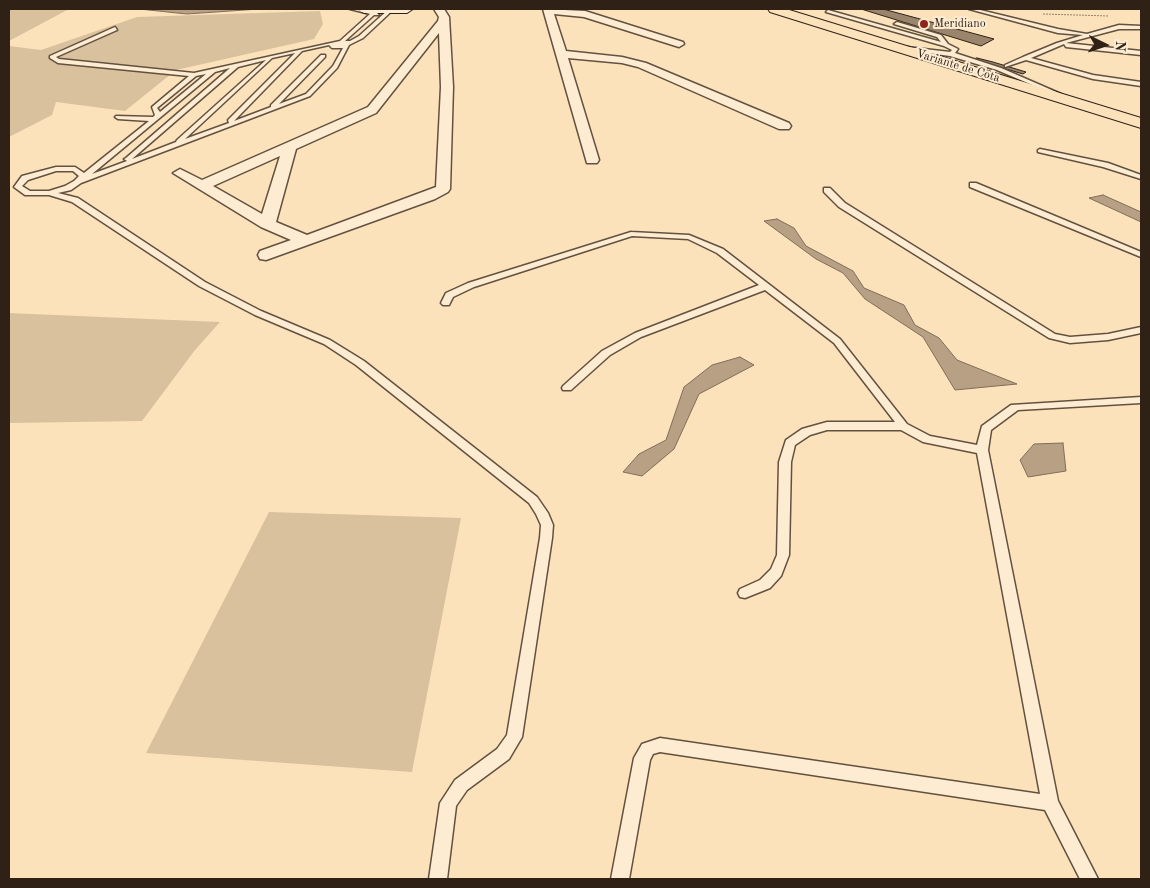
<!DOCTYPE html>
<style>
body{margin:0}
#map{position:relative;width:1150px;height:888px;overflow:hidden;background:#fce2ba;font-family:"Old Standard TT",serif}
canvas{display:block}
.frame{position:absolute;inset:0;border:10px solid #302117;pointer-events:none}
.north{position:absolute;left:1080px;top:20px;width:50px;height:50px;-webkit-text-stroke:4px #fdecd2;paint-order:stroke;rotate:94deg;font-size:14px;font-weight:700;line-height:20px;text-align:center;color:#302117}
.north::after{content:'';display:block;margin:auto;width:18px;height:22px;background:#302117;clip-path:polygon(50% 0,100% 100%,50% 72%,0 100%)}
</style>
<div id="map">
<canvas width="1150" height="888"></canvas>
<div class="frame"></div>
<div class="north">N</div>
</div>
<script>
const g = document.querySelector('canvas').getContext('2d');
g.lineJoin = 'round';
function paint(path, color) { g.fillStyle = color; g.fill(path, 'evenodd'); }
const shape = rows => new Path2D(rows.map(r => 'M' + r).join(''));
function strokePath(path, color, width, dash) { g.strokeStyle = color; g.lineWidth = width; g.lineCap = dash ? 'butt' : 'round'; g.setLineDash(dash || []); g.stroke(path); }
function write(font, color, halo, rows, align = 'center') {
  g.font = font + ' "Old Standard TT",serif'; g.lineWidth = 4; g.setLineDash([]); g.textBaseline = 'middle'; g.strokeStyle = halo; g.fillStyle = color; for (const [text, x, y, turn = 0] of rows) {
    g.save(); g.translate(x, y); g.rotate((+turn || 0) * Math.PI / 180); g.textAlign = isNaN(turn) ? turn : align; if (halo) g.strokeText(text, 0, 0); g.fillText(text, 0, 0); g.restore();
  }
}
paint(shape([
 [9,9,69,9,9,41],
 [320,11,323,24,314,39,176,70,125,111,56,102,52,115,9,137,9,46,41,50,137,17],
 [9,313,101,317,220,322,195,350,142,421,9,423],
 [269,512,461,518,412,772,146,753]
]), '#d9c19e');
const water = shape([
 [139,9,259,9,187,14,139,9],
 [1103,195,1141,212,1141,222,1089,198,1103,195],
 [777,219,794,228,806,246,853,271,864,288,904,305,915,325,939,338,957,360,1017,384,955,390,923,337,865,299,843,273,816,259,764,221,777,219],
 [740,357,754,365,699,394,674,449,642,476,623,472,639,454,666,440,684,387,712,365,740,357],
 [1063,443,1066,471,1028,477,1020,460,1034,444,1063,443]
]);
paint(water, '#b7a083');
strokePath(water, '#816d58', 1);
const building = shape([
 [861,9,883,9,994,39,981,46,861,9],
 [977,58,993,62,1026,72,1023,74,973,59,977,58]
]);
paint(building, '#9a856c');
strokePath(building, '#302117', 1);
const lane = shape([
 [350,9,372,12,375,9,380,9,377,13,379,15,374,15,345,41,350,41,359,36,389,9,394,9,363,38,349,45,337,68,310,96,81,183,71,190,58,193,78,198,205,282,261,311,330,340,364,361,537,497,548,513,553,525,552,538,522,737,509,759,467,790,456,806,447,879,429,879,440,803,455,780,497,749,507,735,540,538,541,525,536,514,529,503,356,365,324,344,255,315,199,286,72,202,49,195,25,195,14,187,22,176,56,167,75,167,84,173,149,121,118,119,115,117,116,116,153,117,155,115,152,107,189,76,58,63,50,58,50,56,115,27,117,30,56,57,59,59,194,73,340,41,370,14,350,9],
 [329,45,332,48,343,48,333,66,306,94,279,104,325,57,325,55,321,55,271,105,271,107,234,121,302,51,329,45],
 [295,53,228,120,229,123,185,139,272,58,295,53],
 [266,60,177,140,176,142,132,159,238,67,266,60],
 [230,68,126,158,124,159,127,161,92,174,215,72,230,68],
 [206,74,160,112,157,108,196,76,206,74],
 [56,171,73,171,79,176,74,181,65,186,49,191,30,191,22,186,28,180,56,171],
 [969,9,976,9,1058,29,1087,34,1119,25,1141,26,1141,29,1119,29,1066,43,1141,51,1141,55,1066,47,1064,44,1031,58,1093,75,1141,82,1141,86,1093,79,1026,60,1005,67,1005,65,1023,57,1057,43,1083,35,1058,33,969,9],
 [828,10,941,42,937,37,894,24,897,22,941,35,948,44,958,49,955,53,1001,68,1061,94,1056,95,997,70,950,56,905,50,907,47,950,52,952,50,944,46,826,12,828,10],
 [1040,149,1108,163,1141,175,1141,179,1103,167,1038,152,1038,150,1040,149],
 [970,183,976,183,1141,252,1141,257,970,187,970,183],
 [824,188,830,188,845,203,1055,334,1070,337,1108,334,1141,327,1141,333,1108,340,1070,343,1049,338,839,207,824,192,824,188],
 [631,232,689,235,723,249,840,339,907,424,930,436,977,445,982,426,1011,405,1141,397,1141,403,1018,410,991,430,988,450,1058,801,1098,879,1080,879,1045,810,660,752,653,754,650,760,629,879,611,879,634,758,642,744,660,738,1040,794,977,453,923,442,901,430,827,430,810,435,795,445,791,462,789,555,781,576,770,588,745,598,740,597,738,593,740,589,760,580,771,569,777,555,779,462,786,440,802,429,827,422,895,422,834,343,765,290,641,337,610,355,571,390,563,390,562,388,563,386,602,351,635,333,759,285,717,253,688,239,632,236,474,287,453,297,449,305,443,305,441,303,446,293,468,283,631,232]
]);
const street = shape([
 [434,9,444,9,449,17,453,87,450,189,448,192,435,199,266,260,260,259,258,255,260,251,291,240,261,227,173,173,180,169,202,180,368,107,438,21,439,17,434,9],
 [439,33,441,87,436,187,307,235,276,222,296,149,376,113,439,33],
 [280,156,262,214,213,186,280,156],
 [543,9,585,11,683,42,684,44,679,47,584,17,554,14,566,51,622,57,646,63,789,123,791,126,789,129,779,129,638,67,622,63,568,58,599,160,597,163,587,163,543,9]
]);
const secondary = shape([
 [358,9,413,9,407,13,364,13,358,9]
]);
const primary = shape([
 [768,9,786,9,1141,118,1141,128,770,12,768,9]
]);
strokePath(lane, '#635140', 3);
strokePath(street, '#635140', 3);
strokePath(secondary, '#302117', 2);
strokePath(primary, '#302117', 2);
strokePath(shape([
 [1043,14,1109,16]
]), '#302117', 1, [0.5, 1]);
paint(lane, '#fdecd2');
paint(street, '#fdecd2');
paint(secondary, '#fdecd2');
paint(primary, '#fce2ba');
for (const [x, y, r, color] of [
 [924,24,5,"#8f2418"]
]) { const dot = new Path2D(); dot.arc(x, y, r, 0, 2 * Math.PI); g.fillStyle = color; g.fill(dot); strokePath(dot, '#fdecd2', 2); }
write('12px', '#302117', '#fdecd2', [
 ["Meridiano",934,24]
], 'left');
write('12px', '#302117', '#fdecd2', [
 ["Variante de Cota",958,66,17]
]);
</script>
